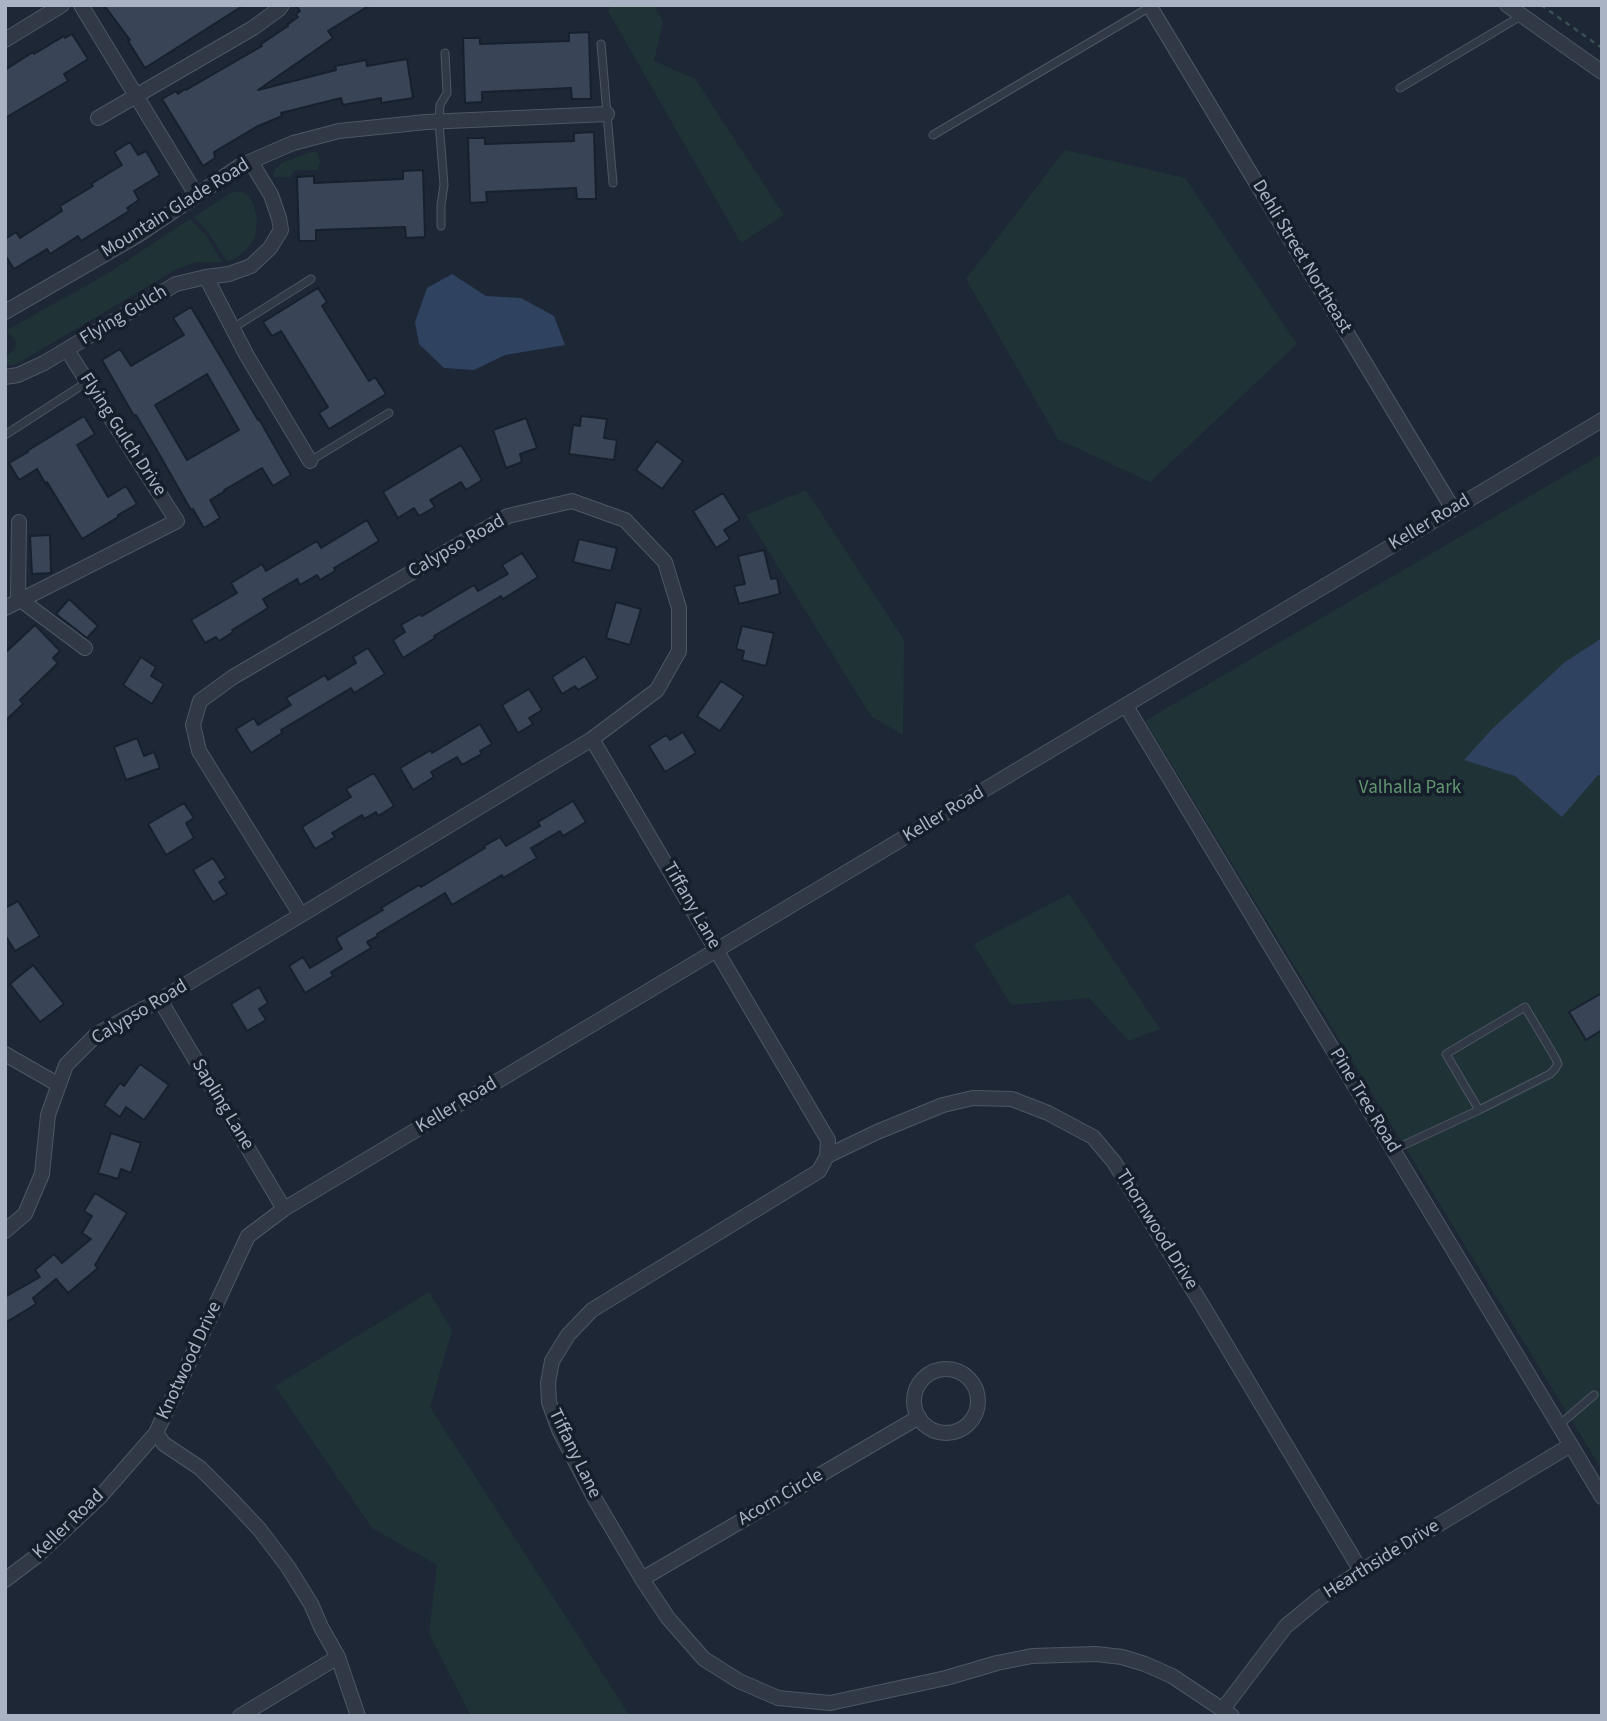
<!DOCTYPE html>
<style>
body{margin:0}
#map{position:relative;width:1607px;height:1721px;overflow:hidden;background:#1d2736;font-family:"Source Sans 3",sans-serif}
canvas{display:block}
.frame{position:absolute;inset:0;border:7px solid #aab3c4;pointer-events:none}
</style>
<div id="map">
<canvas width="1607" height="1721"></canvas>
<div class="frame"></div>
</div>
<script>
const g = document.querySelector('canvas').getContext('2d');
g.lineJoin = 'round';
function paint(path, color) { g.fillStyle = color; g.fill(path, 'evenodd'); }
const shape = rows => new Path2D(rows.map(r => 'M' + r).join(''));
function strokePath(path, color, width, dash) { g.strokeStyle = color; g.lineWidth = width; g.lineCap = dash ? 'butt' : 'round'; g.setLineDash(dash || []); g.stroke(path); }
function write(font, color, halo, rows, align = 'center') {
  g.font = font + ' "Source Sans 3",sans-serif'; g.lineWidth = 7; g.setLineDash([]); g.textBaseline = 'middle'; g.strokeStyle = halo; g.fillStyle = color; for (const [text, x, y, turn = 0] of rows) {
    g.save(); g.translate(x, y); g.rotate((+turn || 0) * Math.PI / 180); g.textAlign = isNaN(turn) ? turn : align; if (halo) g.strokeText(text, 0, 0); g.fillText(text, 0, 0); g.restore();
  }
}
paint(shape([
 [612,5,654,5,663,22,654,61,695,79,784,215,741,243,608,11],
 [1065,150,1185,178,1297,344,1150,482,1058,439,966,279],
 [315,151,317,152,320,161,318,170,296,170,292,173,291,177,275,177,273,175,276,168,283,162],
 [240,191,249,196,254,206,257,217,256,232,254,239,246,250,234,259,227,261,207,231,194,217,231,193],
 [190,219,207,237,222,262,196,262,177,269,15,365,10,365,5,363,5,358,15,349,16,341,7,330,107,274],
 [1602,454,1602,1470,1145,721],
 [806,490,904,640,903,735,871,716,746,515],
 [1069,894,1160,1029,1129,1041,1089,998,1011,1005,974,944],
 [429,1292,452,1330,430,1407,630,1716,471,1716,429,1634,437,1565,372,1528,275,1386]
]), '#1f3337');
paint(shape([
 [452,274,486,296,521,298,554,316,565,345,505,355,474,370,444,368,419,344,415,322,427,288],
 [1602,638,1602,776,1598,775,1562,817,1515,776,1464,760,1492,729,1565,662]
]), '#2f425f');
const building = shape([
 [104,5,244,5,145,68,128,41,130,40,104,5],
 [296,5,370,5,328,31,333,38,258,90,336,70,335,66,366,60,367,66,407,59,413,98,381,103,381,98,343,105,341,98,281,113,282,116,256,127,214,152,215,158,203,166,162,99,176,91,178,94,185,89,186,90,262,46,261,44,288,26,287,25,298,17,296,14,300,11,296,5],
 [589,32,591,99,572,99,571,88,482,92,482,102,465,103,463,38,480,38,480,44,569,41,569,33,589,32],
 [72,34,88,59,64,74,68,81,5,118,5,70,33,52,34,54,64,36,65,38,72,34],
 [594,132,596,199,577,199,576,188,486,192,487,202,470,203,468,138,485,138,485,144,574,141,574,133,594,132],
 [130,142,138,155,146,151,160,175,134,191,139,200,127,208,129,211,81,241,78,236,50,254,47,249,14,269,5,255,5,239,16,232,20,238,62,211,60,206,93,186,91,184,122,165,114,152,130,142],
 [423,170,425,237,406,238,405,227,316,230,316,241,299,241,297,177,314,176,314,183,403,179,403,171,423,170],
 [318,288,327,302,322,306,369,381,375,377,386,394,329,429,319,413,328,407,281,331,272,336,263,322,318,288],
 [191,307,258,420,259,419,291,475,273,486,262,468,224,490,225,491,210,500,220,518,204,528,193,509,191,510,158,452,136,415,134,416,102,360,120,349,131,366,184,335,173,318,191,307],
 [207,374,239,430,187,460,155,405,207,374],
 [84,416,95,434,77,445,108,497,126,486,137,504,118,515,118,517,82,539,47,482,47,486,37,469,19,480,9,463,28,452,27,451,84,416],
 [581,416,607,419,604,438,617,440,614,460,569,454,573,425,580,426,581,416],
 [526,418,537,448,520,454,522,462,506,468,493,430,526,418],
 [657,441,683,461,662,489,636,470,657,441],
 [461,445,482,480,466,490,461,482,430,500,435,507,419,516,414,508,398,518,383,492,461,445],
 [723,493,740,520,724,530,730,539,716,548,693,511,723,493],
 [367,520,379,541,334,568,335,571,320,580,317,575,300,585,297,579,263,599,268,608,232,630,233,632,219,641,216,637,205,643,191,620,237,593,231,583,262,564,266,571,317,541,321,548,367,520],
 [50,535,51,573,32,574,30,536,50,535],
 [579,539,617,548,611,571,573,562,579,539],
 [764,550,771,579,777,578,780,594,739,604,734,586,745,584,738,556,764,550],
 [522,553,538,577,503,599,501,596,434,636,435,638,403,658,393,640,405,632,401,625,420,614,422,616,474,585,478,591,508,574,502,565,522,553],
 [69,599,98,626,87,638,56,614,69,599],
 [616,602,641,609,630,645,606,638,616,602],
 [35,625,60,651,53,658,58,663,20,700,23,704,5,721,5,653,35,625],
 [742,626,774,633,766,666,742,660,744,651,736,649,742,626],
 [368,648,385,674,354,693,351,688,281,730,282,733,251,753,236,729,254,718,258,725,291,705,286,698,325,675,328,680,356,663,353,657,368,648],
 [585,656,598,678,578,690,575,686,562,694,552,677,585,656],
 [141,657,156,667,151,676,164,684,152,704,123,685,141,657],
 [721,681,744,696,720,731,697,716,721,681],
 [529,689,542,710,529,718,533,724,518,733,502,705,529,689],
 [480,724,492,744,480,751,482,754,462,765,457,757,431,772,434,777,413,790,400,768,431,750,432,753,480,724],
 [683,732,696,753,665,772,649,746,666,735,670,740,683,732],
 [137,738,144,756,154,752,160,768,126,780,114,747,137,738],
 [374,773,394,806,378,816,376,812,364,819,362,815,332,833,335,837,315,849,302,827,351,797,346,789,374,773],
 [573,801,586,822,563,836,560,831,531,848,537,858,503,878,502,875,452,905,445,893,377,934,378,936,367,942,371,948,331,972,333,976,305,993,289,966,303,957,310,968,342,949,336,938,383,910,381,908,419,885,421,887,485,848,484,846,500,837,506,846,540,826,538,822,573,801],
 [184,803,194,818,186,823,194,838,166,855,148,824,184,803],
 [213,858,226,878,219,882,227,894,213,902,193,870,213,858],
 [18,901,40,936,15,951,5,935,5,908,18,901],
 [33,965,64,1004,40,1022,10,984,33,965],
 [259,987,268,1003,259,1009,266,1020,247,1031,231,1004,259,987],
 [1602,993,1602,1030,1586,1040,1569,1012,1602,993],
 [140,1064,169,1085,144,1120,126,1107,120,1117,104,1105,120,1083,124,1086,140,1064],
 [111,1133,141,1143,131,1173,121,1169,118,1179,98,1173,111,1133],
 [95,1193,127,1213,95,1265,98,1268,68,1293,56,1279,33,1298,36,1304,5,1323,5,1297,40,1277,35,1270,54,1254,62,1263,91,1239,82,1233,92,1216,84,1211,95,1193]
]);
paint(building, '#394557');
strokePath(building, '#18202d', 2);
const service = shape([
 [601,44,613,183],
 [1400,88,1521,16],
 [933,135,1150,7],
 [441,226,441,205,444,185,439,122,440,105,447,93,445,53],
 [233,328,311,279],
 [5,435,87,382],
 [310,461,389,413],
 [1393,1150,1479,1110,1550,1074,1554,1070,1558,1064,1556,1059,1525,1007,1446,1054,1479,1110],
 [1559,1425,1594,1395]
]);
const minor = shape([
 [81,5,197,196],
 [1149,5,1453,509],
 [1507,5,1602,72],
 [5,40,62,5],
 [98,118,253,28,279,9,282,5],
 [206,277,247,356,310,461],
 [5,312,138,235,240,166,293,143,339,131,426,122,607,114],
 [5,377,18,375,44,363,176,284,206,277,229,274,251,266,270,248,281,230,279,218,271,195,251,162],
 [19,522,18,598,85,648],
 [5,608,177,521,67,350],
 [1126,706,1602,1497],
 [592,739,828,1140,827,1156,819,1171,592,1310,568,1335,552,1361,548,1383,549,1402,559,1430,596,1501,642,1579,668,1618,704,1659,739,1681,778,1698,830,1703,946,1678,997,1663,1032,1656,1096,1654,1122,1657,1145,1664,1172,1676,1232,1716],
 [160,1000,284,1209],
 [5,1054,59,1085],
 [827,1156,877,1132,943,1105,973,1098,1012,1099,1048,1113,1093,1137,1114,1162,1204,1308,1361,1571],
 [5,1231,25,1214,42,1174,48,1115,66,1065,97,1034,160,1000,301,915,592,739,657,690,679,651,679,608,665,562,625,520,572,501,508,516,233,677,200,701,193,725,199,751,301,915],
 '914 1401a32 32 0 1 1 64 0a32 32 0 1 1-64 0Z',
 [156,1433,164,1444,200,1468,232,1500,260,1530,288,1567,311,1604,321,1627,338,1657,358,1716],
 [642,1579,919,1417],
 [5,1580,38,1555,100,1497,156,1433,248,1236,284,1209,1602,420],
 [1223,1709,1286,1626,1320,1598,1361,1571,1571,1445],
 [240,1716,338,1657]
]);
strokePath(service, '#4e5665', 9);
strokePath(minor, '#4e5665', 16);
strokePath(shape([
 [1541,5,1602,48]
]), '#394f52', 2.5, [5, 5]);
strokePath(service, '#313946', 7);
strokePath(minor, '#313946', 14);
write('19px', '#aab3c4', '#161e2b', [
 ["Mountain Glade Road",176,209,-32],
 ["Dehli Street Northeast",1301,257,59],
 ["Flying Gulch",124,316,-31],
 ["Flying Gulch Drive",122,435,57],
 ["Keller Road",1430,523,-31],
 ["Calypso Road",457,547,-30],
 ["Keller Road",944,815,-31],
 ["Tiffany Lane",691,906,60],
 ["Calypso Road",140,1013,-31],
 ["Pine Tree Road",1364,1101,59],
 ["Sapling Lane",222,1105,59],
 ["Keller Road",457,1106,-31],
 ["Thornwood Drive",1156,1230,58],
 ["Knotwood Drive",190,1361,-65],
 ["Tiffany Lane",574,1454,64],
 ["Acorn Circle",781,1498,-30],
 ["Keller Road",69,1525,-44],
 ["Hearthside Drive",1382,1560,-32]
]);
write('19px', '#61956e', '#161e2b', [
 ["Valhalla Park",1410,789]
]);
</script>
